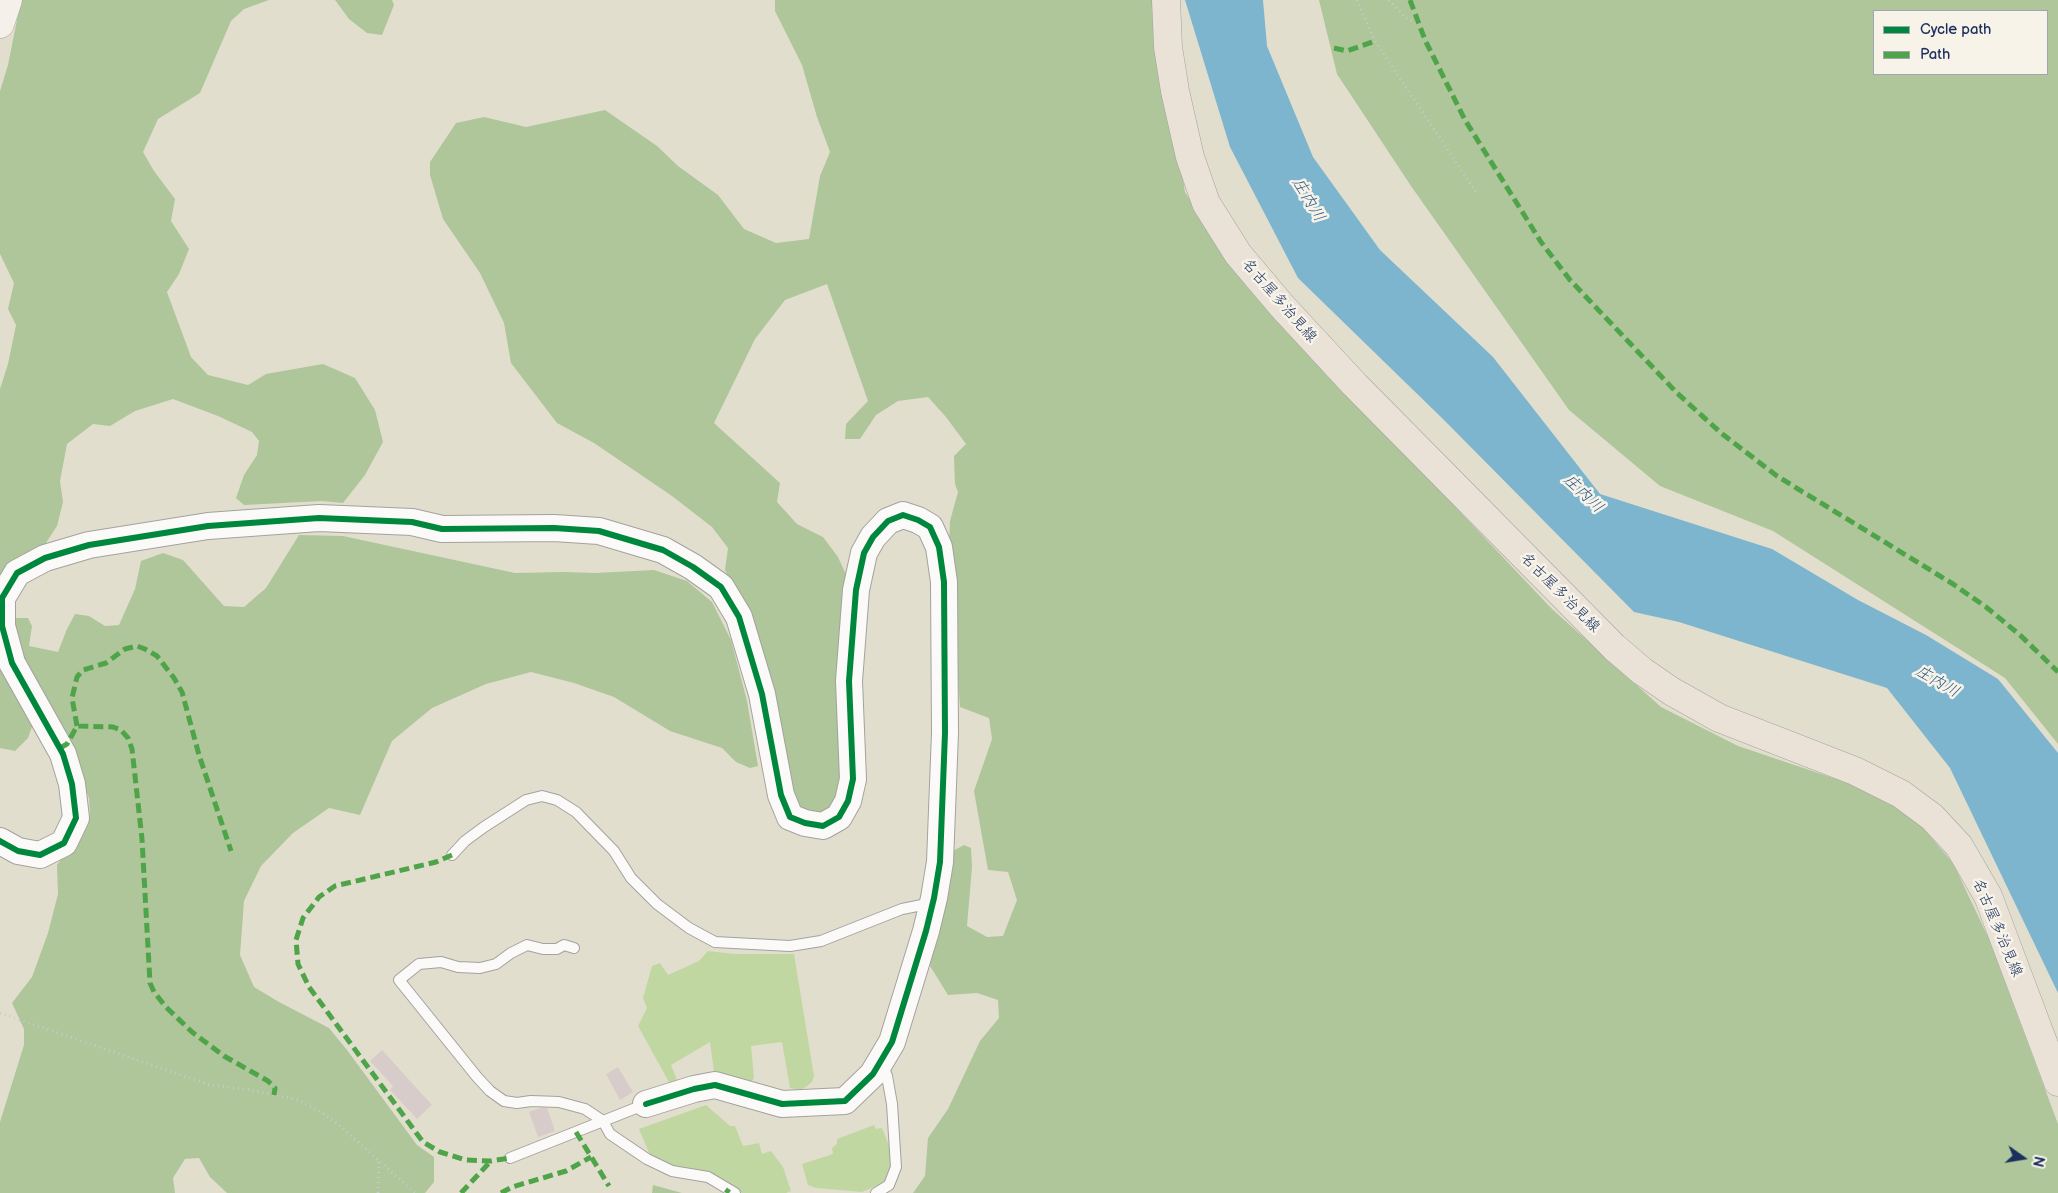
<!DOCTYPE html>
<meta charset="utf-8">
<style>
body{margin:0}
#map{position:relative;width:2058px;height:1193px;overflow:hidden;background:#e2dece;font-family:"Balsamiq Sans",sans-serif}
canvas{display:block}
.legend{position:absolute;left:1873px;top:10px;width:175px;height:65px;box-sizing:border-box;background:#f7f3e8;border:1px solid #9fa5b1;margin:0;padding:6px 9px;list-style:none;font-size:15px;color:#1b2f5e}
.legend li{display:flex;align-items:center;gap:10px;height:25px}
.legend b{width:25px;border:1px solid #9fa5b1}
.north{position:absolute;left:1998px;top:1133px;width:50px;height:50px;-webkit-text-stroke:4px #f7f3e8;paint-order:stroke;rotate:103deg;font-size:14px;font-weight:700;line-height:20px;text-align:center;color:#1b2f5e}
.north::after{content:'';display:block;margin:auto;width:18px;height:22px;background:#1b2f5e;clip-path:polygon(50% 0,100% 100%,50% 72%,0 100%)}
</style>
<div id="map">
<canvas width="2058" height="1193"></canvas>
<ul class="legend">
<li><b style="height:6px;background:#00873e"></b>Cycle path</li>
<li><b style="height:6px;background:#4fa44a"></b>Path</li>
</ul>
<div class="north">N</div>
</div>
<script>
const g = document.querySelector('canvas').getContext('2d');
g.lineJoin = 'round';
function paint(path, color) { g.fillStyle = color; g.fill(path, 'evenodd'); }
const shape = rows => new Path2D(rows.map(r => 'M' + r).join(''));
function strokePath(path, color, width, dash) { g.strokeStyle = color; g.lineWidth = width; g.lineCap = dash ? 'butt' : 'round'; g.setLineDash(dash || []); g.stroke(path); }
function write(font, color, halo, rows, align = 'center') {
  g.font = font + ' "Balsamiq Sans","Klee One",sans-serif'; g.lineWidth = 5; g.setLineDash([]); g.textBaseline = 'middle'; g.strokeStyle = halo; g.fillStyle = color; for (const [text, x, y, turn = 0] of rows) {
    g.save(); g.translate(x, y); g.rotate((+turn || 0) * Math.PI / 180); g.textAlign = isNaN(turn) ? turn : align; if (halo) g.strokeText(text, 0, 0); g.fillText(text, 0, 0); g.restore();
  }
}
paint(shape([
 [708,951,734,954,794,954,814,1076,812,1082,806,1087,800,1090,790,1088,782,1042,751,1046,754,1078,747,1087,714,1072,710,1042,671,1065,677,1080,670,1084,638,1026,647,1008,643,998,652,966,660,963,668,975,699,961],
 [706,1105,730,1126,735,1126,743,1146,759,1143,762,1154,771,1151,783,1167,791,1191,786,1193,742,1193,733,1185,709,1174,672,1167,650,1155,639,1129],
 [874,1125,876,1129,882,1128,892,1153,892,1168,886,1182,862,1192,816,1188,808,1185,802,1164,833,1154,832,1148,837,1144,837,1139]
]), '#c0d7a2');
paint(shape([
 [21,0,269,0,244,9,231,21,200,93,158,119,143,152,154,171,175,199,171,221,189,249,179,274,167,292,191,357,208,375,248,385,266,374,323,364,355,378,375,410,383,442,365,475,343,503,322,501,244,505,236,498,244,475,257,455,259,441,252,432,218,416,173,399,135,411,110,426,93,424,67,444,60,481,63,502,57,526,40,552,18,560,0,575,0,389,8,364,16,325,8,309,14,283,0,254,0,91,8,65],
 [335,0,392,0,394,5,382,35,367,33,349,19],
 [775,0,1155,0,1185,192,1247,287,1552,609,1661,707,1738,746,1848,783,1910,813,1953,863,1989,939,2058,1124,2058,1193,913,1193,925,1176,928,1138,948,1109,980,1041,999,1018,998,1000,977,993,948,995,930,966,953,851,964,845,971,848,972,867,967,926,987,937,1003,936,1017,900,1008,872,988,870,974,791,992,739,989,718,960,707,949,546,950,521,958,492,955,484,954,456,966,444,946,417,928,397,898,401,876,415,860,439,845,439,846,424,868,401,827,284,785,300,755,339,714,423,780,483,777,502,797,524,823,537,838,557,849,581,845,777,838,802,821,815,805,812,795,803,748,616,725,570,728,548,712,527,672,496,594,443,557,423,511,363,504,323,480,273,443,219,430,175,430,162,456,123,484,117,526,127,605,110,657,146,678,166,718,195,744,229,776,243,809,239,820,176,830,152,817,117,802,65,775,11],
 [1319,0,2058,0,2058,744,2005,678,1773,531,1660,486,1569,410,1411,186,1337,74],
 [1874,11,2047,11,2047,74,1874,74],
 [299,535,343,536,515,573,563,572,595,573,654,570,687,581,712,602,731,640,747,701,758,766,750,768,736,762,722,748,670,731,614,697,574,683,531,672,486,684,432,708,392,741,360,815,329,808,293,833,261,866,244,901,240,955,254,987,279,1002,329,1028,347,1050,417,1145,434,1157,434,1182,425,1193,227,1193,210,1177,199,1158,185,1159,173,1178,175,1193,0,1193,0,1122,24,1045,24,1029,12,1003,32,977,48,933,58,894,57,865,70,847,83,835,90,815,89,798,79,772,11,634,16,618,28,618,32,626,29,646,58,652,67,629,75,614,89,616,105,626,119,625,135,589,141,561,163,553,183,560,224,606,244,607,266,588],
 [0,660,33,724,28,738,15,751,0,748],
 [653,1185,682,1193,652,1193]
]), '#aec699');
paint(shape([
 [1185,0,1263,0,1267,46,1313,157,1380,250,1493,357,1600,494,1772,549,1858,600,1926,635,1998,679,2058,753,2058,993,1950,768,1887,688,1679,622,1634,612,1444,420,1298,278,1230,147]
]), '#7cb5cd');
paint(shape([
 [382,1050,432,1105,417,1119,390,1090,393,1086,370,1061],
 [618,1067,633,1092,620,1100,606,1074],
 [540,1108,547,1108,555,1131,538,1137,529,1112]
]), '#d8ccca');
const service = shape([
 [452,855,465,841,484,827,526,800,542,796,557,800,576,812,614,851,631,878,657,904,689,928,715,942,790,946,821,941,902,909,932,903],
 [574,948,564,945,557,949,543,949,527,945,511,953,496,964,480,968,458,967,441,962,419,964,399,980,477,1077,490,1091,504,1101,517,1103,531,1101,559,1102,585,1109,603,1121,610,1134,647,1159,672,1171,708,1177,735,1193],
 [510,1158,646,1104],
 [876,1193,889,1185,896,1167,892,1104,887,1076,882,1063]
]);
const tertiary = shape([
 [0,841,18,851,40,855,64,843,76,818,72,784,63,754,12,663,2,626,2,598,17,573,45,558,89,545,208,526,319,518,412,522,442,529,554,528,599,531,663,550,693,567,721,587,739,617,762,694,781,795,790,817,805,823,823,826,839,817,848,801,853,779,849,681,856,590,864,553,873,537,888,521,903,515,918,520,930,527,939,547,944,582,945,733,940,862,934,898,926,931,892,1042,873,1074,845,1101,782,1104,715,1085,694,1089,646,1104]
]);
const secondary = shape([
 [0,24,8,0]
]);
const primary = shape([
 [1166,0,1168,47,1175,91,1190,157,1206,203,1238,254,1282,306,1355,385,1614,647,1642,671,1671,691,1719,718,1855,771,1901,794,1932,817,1959,846,1988,896,2058,1082]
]);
strokePath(service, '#a2a29f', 12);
strokePath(tertiary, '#a2a29f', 28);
strokePath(secondary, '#a2a29f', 29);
strokePath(primary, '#a2a29f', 29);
strokePath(shape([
 [1357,0,1375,41,1478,195],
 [1389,0,1408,20,1418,22],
 [0,1013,210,1085,252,1090,298,1100,321,1112,338,1124,415,1193],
 [378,1193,379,1161]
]), '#c9caca', 3, [1, 4]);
strokePath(service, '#fbfaf8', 10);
strokePath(tertiary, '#fbfaf8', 26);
strokePath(secondary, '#f5f1ea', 28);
strokePath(primary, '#eae2d7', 28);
strokePath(shape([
 [1410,0,1425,40,1465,120,1541,242,1570,280,1677,393,1721,433,1777,476,1953,584,1986,607,2020,635,2058,672],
 [1334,48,1347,51,1375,41],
 [77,726,72,698,77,677,83,670,106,663,125,649,137,646,145,649,157,656,174,678,182,692,199,755,231,851],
 [60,748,67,744,77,726,113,727,121,730,128,738,132,749,142,839,150,983,154,992,166,1007,192,1032,224,1056,268,1081,275,1088,274,1095],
 [452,855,436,862,335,886,319,897,303,918,296,940,298,964,309,987,423,1142,440,1152,466,1160,491,1161,510,1158],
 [576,1132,609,1186],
 [461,1193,491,1161],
 [501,1193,512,1187,566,1171,591,1157],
 [726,1193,729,1189]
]), '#4fa44a', 5, [10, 5]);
strokePath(shape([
 [0,841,18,851,40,855,64,843,76,818,72,784,63,754,12,663,2,626,2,598,17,573,45,558,89,545,208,526,319,518,412,522,442,529,554,528,599,531,663,550,693,567,721,587,739,617,762,694,781,795,790,817,805,823,823,826,839,817,848,801,853,779,849,681,856,590,864,553,873,537,888,521,903,515,918,520,930,527,939,547,944,582,945,733,940,862,934,898,926,931,892,1042,873,1074,845,1101,782,1104,715,1085,694,1089,646,1104]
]), '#00873e', 6);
write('15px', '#1b2f5e', '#f7f3e8', [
 ["名古屋多治見線",1279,301,49],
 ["名古屋多治見線",1560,593,45],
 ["名古屋多治見線",1997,928,67]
]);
write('italic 16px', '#2e5884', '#f7f3e8', [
 ["庄内川",1308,200,59],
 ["庄内川",1583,494,43],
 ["庄内川",1937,682,30]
]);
</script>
